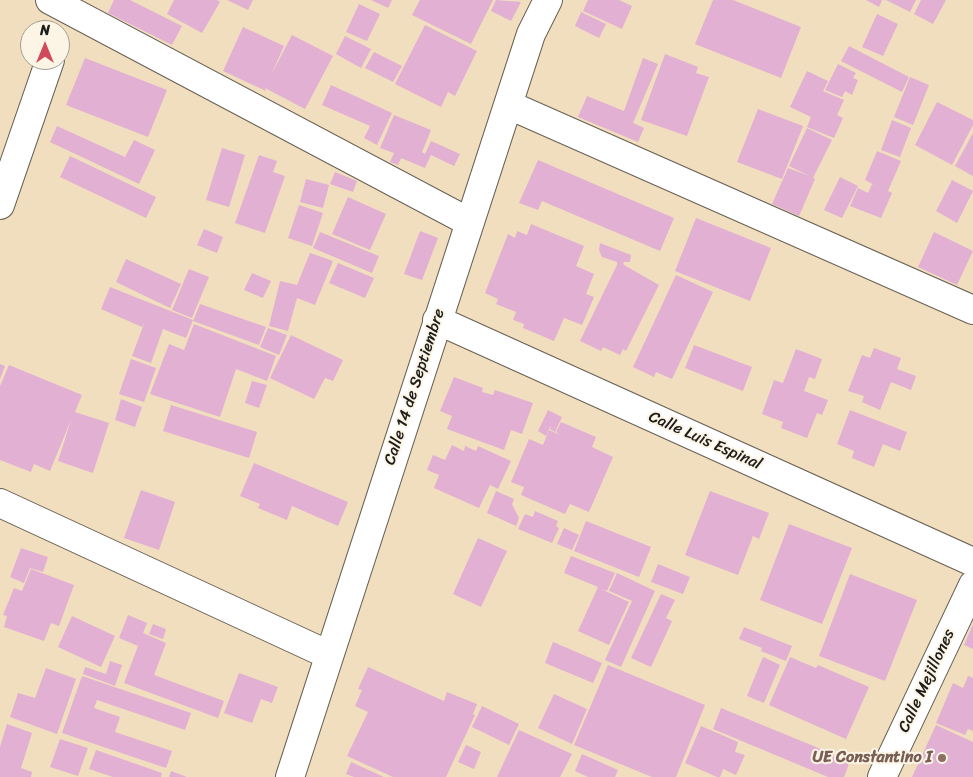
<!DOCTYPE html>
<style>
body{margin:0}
#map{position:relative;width:973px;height:777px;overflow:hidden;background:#f1debe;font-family:Sriracha,sans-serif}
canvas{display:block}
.north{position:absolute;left:20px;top:20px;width:50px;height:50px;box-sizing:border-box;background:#fcf5e5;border:1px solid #a29e95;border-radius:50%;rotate:0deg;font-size:14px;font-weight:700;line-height:20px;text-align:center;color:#1c1c1c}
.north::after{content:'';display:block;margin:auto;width:18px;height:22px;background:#d1495b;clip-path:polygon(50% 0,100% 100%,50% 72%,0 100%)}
</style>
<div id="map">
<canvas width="973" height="777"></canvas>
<div class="north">N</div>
</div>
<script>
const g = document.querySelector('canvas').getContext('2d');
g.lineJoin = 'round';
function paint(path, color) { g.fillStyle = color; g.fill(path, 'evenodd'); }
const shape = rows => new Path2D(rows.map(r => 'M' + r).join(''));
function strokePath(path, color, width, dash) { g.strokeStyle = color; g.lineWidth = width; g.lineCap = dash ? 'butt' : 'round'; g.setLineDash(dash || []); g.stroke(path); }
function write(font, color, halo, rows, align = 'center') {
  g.font = font + ' Sriracha,sans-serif'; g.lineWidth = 4; g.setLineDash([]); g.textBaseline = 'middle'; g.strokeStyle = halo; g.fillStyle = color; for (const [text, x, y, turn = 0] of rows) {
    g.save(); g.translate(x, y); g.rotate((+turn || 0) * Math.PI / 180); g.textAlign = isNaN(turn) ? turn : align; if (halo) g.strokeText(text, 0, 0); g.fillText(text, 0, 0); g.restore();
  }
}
paint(shape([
 [114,0,130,0,182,26,172,45,108,13],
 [174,0,217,0,220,2,202,33,167,14],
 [227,0,253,0,248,10],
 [371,0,392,0,388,8],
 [420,0,493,0,471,44,412,15],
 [496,0,521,2,511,21,491,11],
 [588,0,619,0,632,6,622,29,583,11],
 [713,0,733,0,801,27,781,78,695,44],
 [866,0,882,0,879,7],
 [886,0,916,0,910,12],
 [921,0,946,0,933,24,914,14],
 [359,4,380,14,367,41,346,32],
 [581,12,606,24,599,38,575,26],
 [877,14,898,24,883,56,862,47],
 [425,25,477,51,455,96,448,92,441,107,395,84],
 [243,27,284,46,271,75,292,35,333,56,305,109,265,88,266,91,223,71],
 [345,36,371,49,361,68,336,54],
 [849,46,909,77,902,92,841,61],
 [374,52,402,66,393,82,365,68],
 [665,54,698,67,696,73,709,77,687,136,641,120],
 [85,58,167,90,148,137,66,105],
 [643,58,658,64,633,123,644,128,638,142,578,117,587,96,624,111],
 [838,64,856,73,853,78,858,80,852,95,845,91,842,97,825,90],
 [807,71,828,81,823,91,844,100,837,115,843,118,834,138,807,127,811,117,790,107],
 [910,77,929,85,913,125,894,117],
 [331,85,392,113,377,145,364,138,370,126,322,105],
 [937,102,973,120,973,125,952,165,915,145],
 [758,109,803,126,782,179,737,162],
 [394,115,431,130,422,152,425,154,431,141,460,154,454,166,431,155,425,168,401,158,398,165,390,162,394,153,380,148],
 [892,120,911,128,900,157,881,150],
 [57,126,125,157,134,140,155,150,139,184,50,142],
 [807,128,832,140,813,178,815,179,799,216,772,204,788,168,810,176,789,166],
 [973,133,973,176,955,166],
 [222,148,245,155,229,207,206,200],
 [877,151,901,161,888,191,892,193,881,218,850,206,858,188,868,193,872,184,880,188,865,180],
 [259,155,277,161,273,172,285,176,265,233,235,223],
 [70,156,156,197,146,218,60,177],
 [538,160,674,218,660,251,542,201,538,210,519,203],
 [335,172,357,181,353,192,330,184],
 [840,177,858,186,842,218,824,210],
 [306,179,329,185,323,208,300,202],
 [952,180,973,191,957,223,936,211],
 [348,197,386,214,370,250,332,234],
 [299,205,323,213,312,246,288,238],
 [696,218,771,248,750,301,675,271],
 [531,224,584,246,576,266,594,274,586,294,594,297,582,325,564,318,554,341,523,328,524,324,513,320,516,312,496,304,498,299,485,293,508,234,515,238,517,231,527,235],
 [204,229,223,237,217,253,197,245],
 [420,231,438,238,422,280,404,274],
 [320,232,379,256,372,273,313,248],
 [934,232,973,251,957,285,918,267],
 [600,243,631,255,630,262,623,262,624,265,659,285,626,351,623,349,620,355,603,347,601,351,580,341,617,265,617,262,602,257,599,250],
 [310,253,333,261,315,305,297,298,288,331,269,326,280,281,297,285],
 [126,259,181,284,170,308,116,282],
 [338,263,374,278,365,298,329,283],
 [189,269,209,277,192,318,172,310],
 [252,273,271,281,263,298,244,290],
 [676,275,713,292,672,379,656,372,654,377,633,367],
 [110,287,193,320,186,338,163,329,151,363,132,356,145,321,142,327,101,309],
 [200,304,266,327,259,345,193,321],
 [194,324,276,356,267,381,236,369,220,417,150,394,169,344,184,350],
 [268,328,287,335,279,355,260,347],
 [291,335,343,360,333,381,325,378,314,399,270,378],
 [694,345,752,367,743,391,685,368],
 [874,348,901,358,897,369,916,376,911,390,891,382,880,410,862,402,864,396,848,391,862,355,870,358],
 [796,349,822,359,815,379,809,377,804,391,828,400,822,415,817,413,807,438,781,428,783,422,762,414,774,380,783,383],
 [131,359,156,368,144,402,119,394],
 [0,364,5,366,0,379],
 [9,365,82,395,75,412,109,423,93,473,58,461,71,420,50,471,34,464,31,472,0,460,0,386],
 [454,377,483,388,482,392,493,395,495,390,533,403,522,434,511,430,504,450,447,429,452,416,440,411],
 [252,381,267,385,259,408,245,403],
 [121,399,142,407,135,427,115,420],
 [171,405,257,432,249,458,163,431],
 [548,410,562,417,555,432,550,429,551,425,546,436,538,431],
 [850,410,907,432,900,451,883,444,874,467,852,458,854,451,837,444],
 [561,422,596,437,592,447,613,457,589,512,570,504,565,514,521,495,524,487,511,482,529,439,543,445,549,430,560,435,556,432],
 [452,445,464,451,465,446,476,451,478,446,511,461,498,489,490,485,479,508,434,488,439,475,427,470,433,455,445,460],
 [254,463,348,502,338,526,292,506,287,520,258,508,260,504,240,496],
 [141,490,175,502,159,550,124,538],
 [496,491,514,499,512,504,519,518,516,526,487,513],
 [710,491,769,513,759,539,753,536,738,575,685,555],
 [535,511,558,521,556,526,559,528,552,543,518,529,525,514,533,517],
 [586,521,651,547,639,577,574,551],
 [789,524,852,548,822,624,760,600],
 [564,528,579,535,572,550,557,544],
 [478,538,507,551,481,607,453,594],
 [21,548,48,557,43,572,30,568,24,583,10,577],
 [571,556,615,573,607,591,601,589,629,602,609,645,578,631,598,587,564,573],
 [658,564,690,577,683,594,651,582],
 [31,569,74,585,59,626,51,623,44,641,4,627,7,616,3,615,14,588,22,591],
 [617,573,655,591,621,667,605,660,632,601,609,591],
 [850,574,917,600,885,681,819,656],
 [661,594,675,600,666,618,672,621,651,667,631,658],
 [128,615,147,623,143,633,166,643,154,675,224,701,218,718,124,683,138,646,119,638],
 [72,616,115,636,101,667,58,647],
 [153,624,166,629,163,639,149,634],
 [973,624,973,649,964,645],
 [744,627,792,646,786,661,761,651,762,648,739,639],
 [553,642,602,663,593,683,545,663],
 [763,657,780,665,764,703,747,696],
 [790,657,816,668,818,665,869,687,846,739,769,705],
 [110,661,122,665,115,686,83,674,85,667,106,674],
 [608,665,705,705,676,777,652,777,574,745],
 [368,667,444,701,447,692,477,704,473,714,475,715,446,777,393,777,347,756,368,712,355,706,362,690,358,689],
 [46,668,76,679,57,734,10,717,18,693,35,698],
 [239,673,278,687,272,703,261,699,252,723,224,713],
 [82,676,191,713,185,730,97,700,94,708,120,717,115,732,172,751,166,768,62,733],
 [968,676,973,678,973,731,968,729,965,735,936,723,953,683,963,688],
 [554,694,587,709,572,744,538,728],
 [482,706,519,724,509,745,472,727],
 [721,708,850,761,844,777,828,777,713,729],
 [7,724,32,733,21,768,32,772,31,777,0,777,0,747],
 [936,725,973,742,973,777,912,777],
 [701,726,738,742,735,752,745,755,736,775,723,769,720,777,717,777,685,763],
 [519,730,572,754,560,777,497,777],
 [60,739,88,748,78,776,50,767],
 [466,745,481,752,474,769,458,762],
 [96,750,162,773,161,777,113,777,89,769],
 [582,754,618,770,615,777,588,777,575,771],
 [351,762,384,777,354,777,346,774],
 [171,771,187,777,169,777]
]), '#e2b0d3');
const minor = shape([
 [50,0,469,222],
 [509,105,973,310],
 [0,205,50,60],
 [437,320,973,562],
 [0,503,329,655],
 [290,777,531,34,548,0],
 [882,777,973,585]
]);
strokePath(minor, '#676055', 30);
strokePath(minor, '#fff', 28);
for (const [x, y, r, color] of [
 [942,758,5,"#8d6e63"]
]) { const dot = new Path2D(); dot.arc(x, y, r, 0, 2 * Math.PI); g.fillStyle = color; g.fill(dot); strokePath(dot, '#fcf5e5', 2); }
write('16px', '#1c1c1c', '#fcf5e5', [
 ["Calle 14 de Septiembre",415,387,-72],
 ["Calle Luis Espinal",705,441,24],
 ["Calle Mejillones",927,681,-65]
]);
write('bold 16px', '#785e54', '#fcf5e5', [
 ["UE Constantino I",932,758]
], 'right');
</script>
